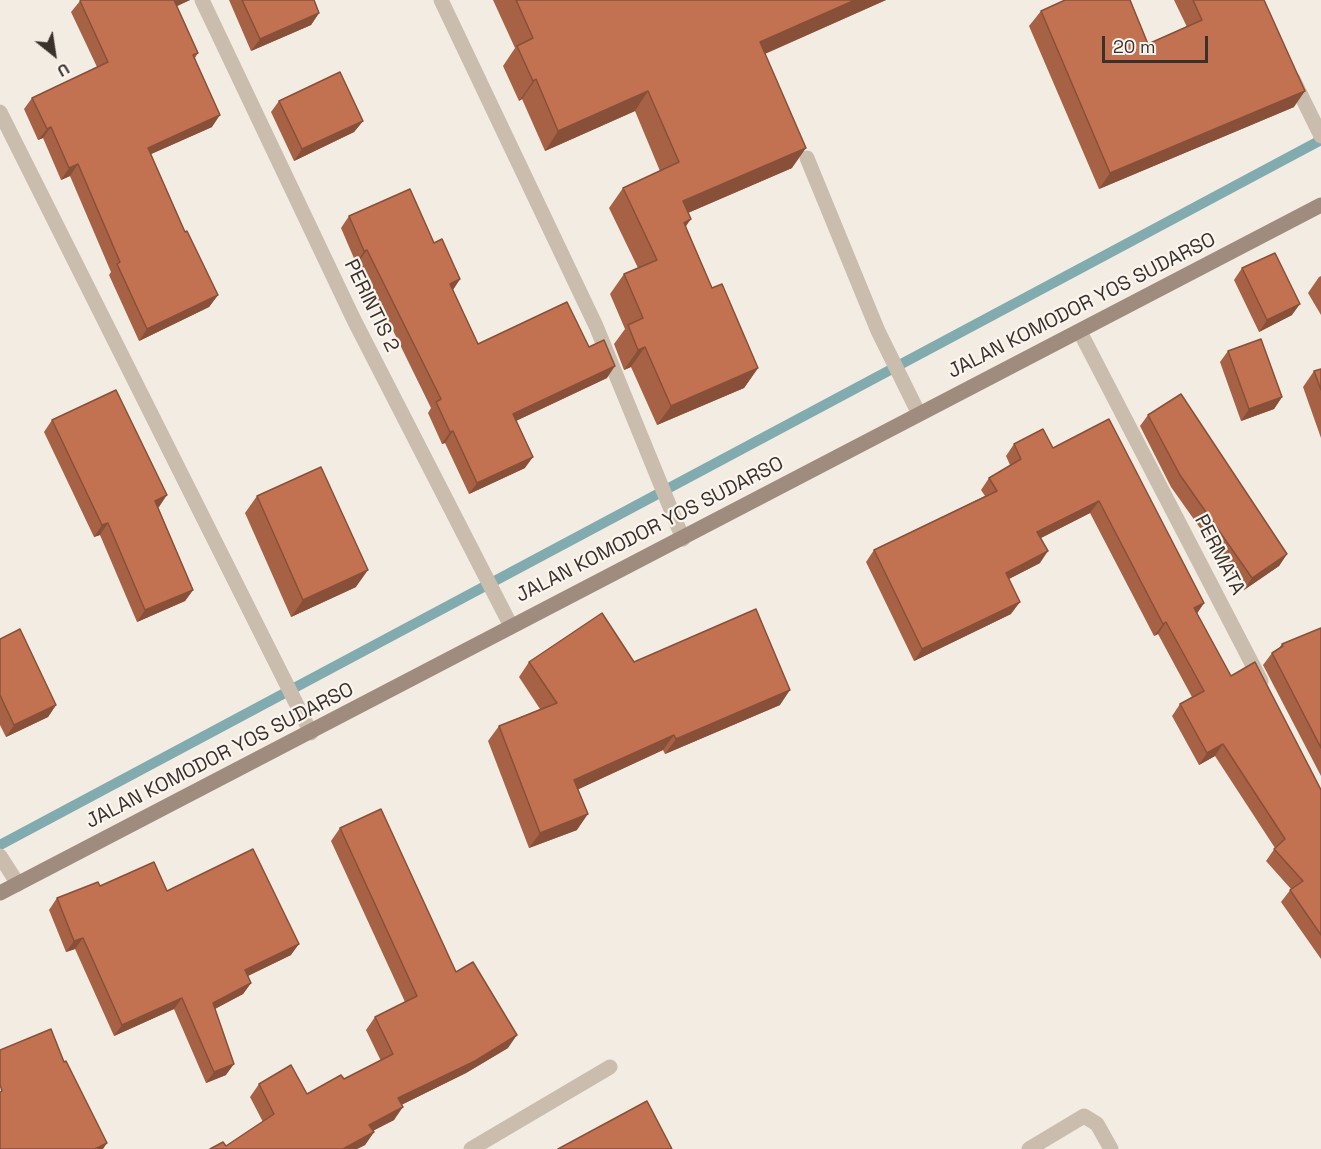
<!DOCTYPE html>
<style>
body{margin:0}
#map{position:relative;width:1321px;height:1149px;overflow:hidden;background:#f3ece2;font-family:"Space Grotesk",sans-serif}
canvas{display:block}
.north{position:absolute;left:24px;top:24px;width:60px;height:60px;-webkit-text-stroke:4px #faf5ee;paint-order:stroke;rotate:150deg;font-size:16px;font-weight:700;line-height:24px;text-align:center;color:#3a312c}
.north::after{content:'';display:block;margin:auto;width:21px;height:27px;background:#3a312c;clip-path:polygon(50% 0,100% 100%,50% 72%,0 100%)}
.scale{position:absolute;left:1102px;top:36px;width:106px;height:27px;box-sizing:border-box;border:3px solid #3a312c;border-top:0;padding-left:8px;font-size:18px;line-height:21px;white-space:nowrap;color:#3a312c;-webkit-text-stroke:4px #faf5ee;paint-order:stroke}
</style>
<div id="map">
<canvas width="1321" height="1149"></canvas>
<div class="north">U</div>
<div class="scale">20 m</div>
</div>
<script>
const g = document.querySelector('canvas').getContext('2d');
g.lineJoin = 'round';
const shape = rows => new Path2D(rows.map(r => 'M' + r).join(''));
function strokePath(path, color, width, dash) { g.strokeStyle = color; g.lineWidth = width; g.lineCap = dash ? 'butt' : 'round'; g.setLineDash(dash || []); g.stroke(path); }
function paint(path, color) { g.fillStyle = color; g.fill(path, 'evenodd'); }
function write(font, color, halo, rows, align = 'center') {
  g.font = font + ' "Space Grotesk",sans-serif'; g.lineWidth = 4.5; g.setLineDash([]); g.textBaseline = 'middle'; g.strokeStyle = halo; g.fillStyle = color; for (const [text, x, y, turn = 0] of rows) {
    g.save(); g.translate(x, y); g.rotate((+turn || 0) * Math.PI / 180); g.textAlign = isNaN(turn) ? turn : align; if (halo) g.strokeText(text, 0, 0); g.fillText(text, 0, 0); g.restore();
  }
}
strokePath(shape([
 [0,845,1321,140]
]), '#81abaf', 10);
strokePath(shape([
 [807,158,878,331,919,414]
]), '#cbbdad', 15);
strokePath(shape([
 [202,0,354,320,511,626],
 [441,0,596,326,683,539],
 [1293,79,1321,136],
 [0,112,311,733],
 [1080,332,1261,681],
 [0,856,18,884],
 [471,1149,610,1067],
 [1029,1149,1084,1116,1097,1124,1111,1149]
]), '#cbbdad', 15);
strokePath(shape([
 [0,893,1321,205]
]), '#9f8c7e', 15);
paint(shape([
 [81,0,190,0,176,6,198,53,195,58,212,127,151,154,185,232,218,295,209,307,139,341,109,275,111,272,70,176,61,180,43,138,38,140,24,109,32,98,97,67,71,12,80,1],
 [229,0,314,0,319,13,311,25,251,51],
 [493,0,886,0,765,54,792,168,688,213,686,227,712,288,758,368,744,388,657,425,631,367,624,370,614,344,625,329,610,294,624,274,638,268,609,208,623,188,660,171,635,111,545,151,522,99,519,101,503,66,515,48],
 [1174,0,1264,0,1294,107,1099,189,1029,26,1041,11,1148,44,1187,27],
 [279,101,363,121,354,132,294,161,271,112],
 [349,216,434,243,460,279,453,290,478,344,589,347,607,378,516,421,525,468,469,494,445,443,442,444,428,413,431,408,359,261,356,263,341,228],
 [1242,268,1292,315,1259,332,1234,280],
 [1321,276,1321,315,1308,293,1319,277],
 [1228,351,1282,397,1274,409,1241,421,1220,362],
 [1321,369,1321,438,1303,387,1314,371],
 [1148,415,1287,554,1279,566,1244,590,1171,487,1140,426],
 [52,420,159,507,158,507,193,590,185,601,137,622,100,535,94,537,44,432],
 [1014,444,1053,448,1204,603,1197,613,1231,676,1321,790,1321,959,1281,902,1291,889,1266,861,1275,848,1215,756,1199,765,1172,716,1180,704,1192,697,1158,634,1154,636,1090,513,1041,538,1040,563,1009,579,1011,614,914,661,866,562,874,550,985,496,981,490,989,478,1010,465,1006,456],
 [257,496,356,587,291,617,245,513],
 [1321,628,1321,776,1263,665,1272,653,1279,648,1282,644],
 [0,639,56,705,48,717,6,737,0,725],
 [529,662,634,662,780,705,665,754,663,750,578,789,577,830,529,848,488,741,499,726,540,709,519,677],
 [340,828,456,972,508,1048,466,1073,401,1105,394,1120,373,1131,374,1132,365,1145,357,1149,210,1149,226,1146,263,1122,250,1097,259,1084,307,1094,344,1079,381,1061,366,1030,375,1017,405,1002,331,841],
 [100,886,167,891,291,955,248,976,251,983,243,994,215,1009,226,1075,206,1083,174,1009,114,1036,75,949,66,952,49,910,57,898]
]), '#a76246');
paint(shape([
 [173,0,190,0,165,12],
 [855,0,886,0,746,62,760,42],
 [319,13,311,25,251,51,260,39],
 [536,79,522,99,519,101,533,81],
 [648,91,635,111,545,151,558,131],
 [1305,91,1294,107,1099,189,1110,173],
 [220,115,212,127,140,159,148,148],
 [363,121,354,132,294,161,302,149],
 [51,127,43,138,38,140,47,129],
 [806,148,792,168,669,221,683,201],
 [78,164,70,176,61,180,69,168],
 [691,219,677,239,684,223],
 [367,250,359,261,356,263,364,251],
 [460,279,452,291,450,284],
 [218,295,209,307,139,341,147,329],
 [1300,304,1292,315,1259,332,1267,320],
 [645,347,631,367,624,370,638,350],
 [615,366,607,378,505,426,513,414],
 [758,368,744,388,657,425,671,406],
 [1282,397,1274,409,1241,421,1249,409],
 [453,431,445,443,442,444,450,432],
 [533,457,525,468,469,494,477,483],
 [167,495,159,507,147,512,155,501],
 [1099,501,1090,513,1029,544,1037,532],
 [108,523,100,535,94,537,102,525],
 [1048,551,1040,563,997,585,1006,573],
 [1287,554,1279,566,1244,590,1252,578],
 [368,570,356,587,291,617,303,600],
 [193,590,185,601,137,622,145,610],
 [1020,602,1011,614,914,661,922,649],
 [1204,603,1196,615,1194,608],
 [1166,622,1158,634,1154,636,1163,624],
 [790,690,780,705,665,754,676,739],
 [56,705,48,717,6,737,14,725],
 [674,735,663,750,564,796,574,780],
 [1223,744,1215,756,1199,765,1207,753],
 [588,814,577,830,529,848,540,833],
 [83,938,75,949,66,952,74,941],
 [299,944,291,955,237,981,245,970],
 [251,983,243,994,205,1014,213,1003],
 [182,998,174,1009,114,1036,122,1025],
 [517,1035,508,1048,466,1073,389,1111,398,1098],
 [234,1064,226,1075,206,1083,214,1072],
 [403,1107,394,1120,360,1137,369,1125],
 [374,1132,365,1145,357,1149,343,1149],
 [107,1143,103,1149,95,1149]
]), '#885039');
const building = shape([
 [81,0,174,0,198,53,193,55,220,115,148,148,185,232,187,231,218,295,147,329,117,264,120,262,78,164,69,168,51,127,47,129,32,98,108,62,80,1,81,0],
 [242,0,314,0,319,13,260,39,242,0],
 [516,0,855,0,760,42,806,148,683,201,691,219,684,223,712,288,722,284,758,368,671,406,645,347,638,350,628,325,643,318,624,274,657,260,623,188,679,162,648,91,558,131,536,79,533,81,517,46,533,38,516,0],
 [1065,0,1130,0,1148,44,1202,20,1193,0,1264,0,1305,91,1110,173,1041,11,1065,0],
 [340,72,363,121,302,149,279,101,340,72],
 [410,189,434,243,442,239,460,279,450,284,478,344,567,302,589,347,604,340,615,366,513,414,533,457,477,483,453,431,450,432,436,402,441,399,367,250,364,251,349,216,410,189],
 [1275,253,1300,304,1267,320,1242,268,1275,253],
 [1261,339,1282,397,1249,409,1228,351,1261,339],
 [1321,369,1321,390,1314,371,1321,369],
 [116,390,167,495,155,501,193,590,145,610,108,523,102,525,52,420,116,390],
 [1181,394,1287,554,1252,578,1180,475,1148,415,1181,394],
 [1109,419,1204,603,1194,608,1231,676,1255,662,1321,790,1321,935,1290,890,1303,881,1274,849,1285,839,1223,744,1207,753,1180,704,1204,691,1166,622,1163,624,1099,501,1037,532,1048,551,1006,573,1020,602,922,649,874,550,997,491,989,478,1021,459,1014,444,1043,429,1053,448,1109,419],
 [321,467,368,570,303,600,257,496,321,467],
 [756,609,790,690,676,739,674,735,574,780,588,814,540,833,499,726,557,703,529,662,602,613,634,662,756,609],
 [1321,628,1321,748,1272,653,1283,646,1282,644,1321,628],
 [20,629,56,705,14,725,0,695,0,639,20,629],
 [381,809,456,972,473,962,517,1035,475,1061,398,1098,403,1107,369,1125,374,1132,343,1149,210,1149,223,1142,226,1146,274,1114,259,1084,291,1065,307,1094,341,1075,344,1079,393,1054,375,1017,417,996,340,828,381,809],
 [253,849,299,944,245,970,251,983,213,1003,234,1064,214,1072,182,998,122,1025,83,938,74,941,57,898,98,882,100,886,154,862,167,891,253,849],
 [51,1029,64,1062,66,1061,107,1143,95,1149,0,1149,0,1092,2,1091,0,1085,0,1050,51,1029],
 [647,1101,672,1149,558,1149,647,1101]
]);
paint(building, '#c27251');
strokePath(building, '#885039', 1.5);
write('20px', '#3a312c', '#faf5ee', [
 ["PERINTIS 2",371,306,64],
 ["JALAN KOMODOR YOS SUDARSO",1082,306,-27],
 ["JALAN KOMODOR YOS SUDARSO",650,530,-27],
 ["PERMATA",1219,555,63],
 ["JALAN KOMODOR YOS SUDARSO",220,756,-27]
]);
</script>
